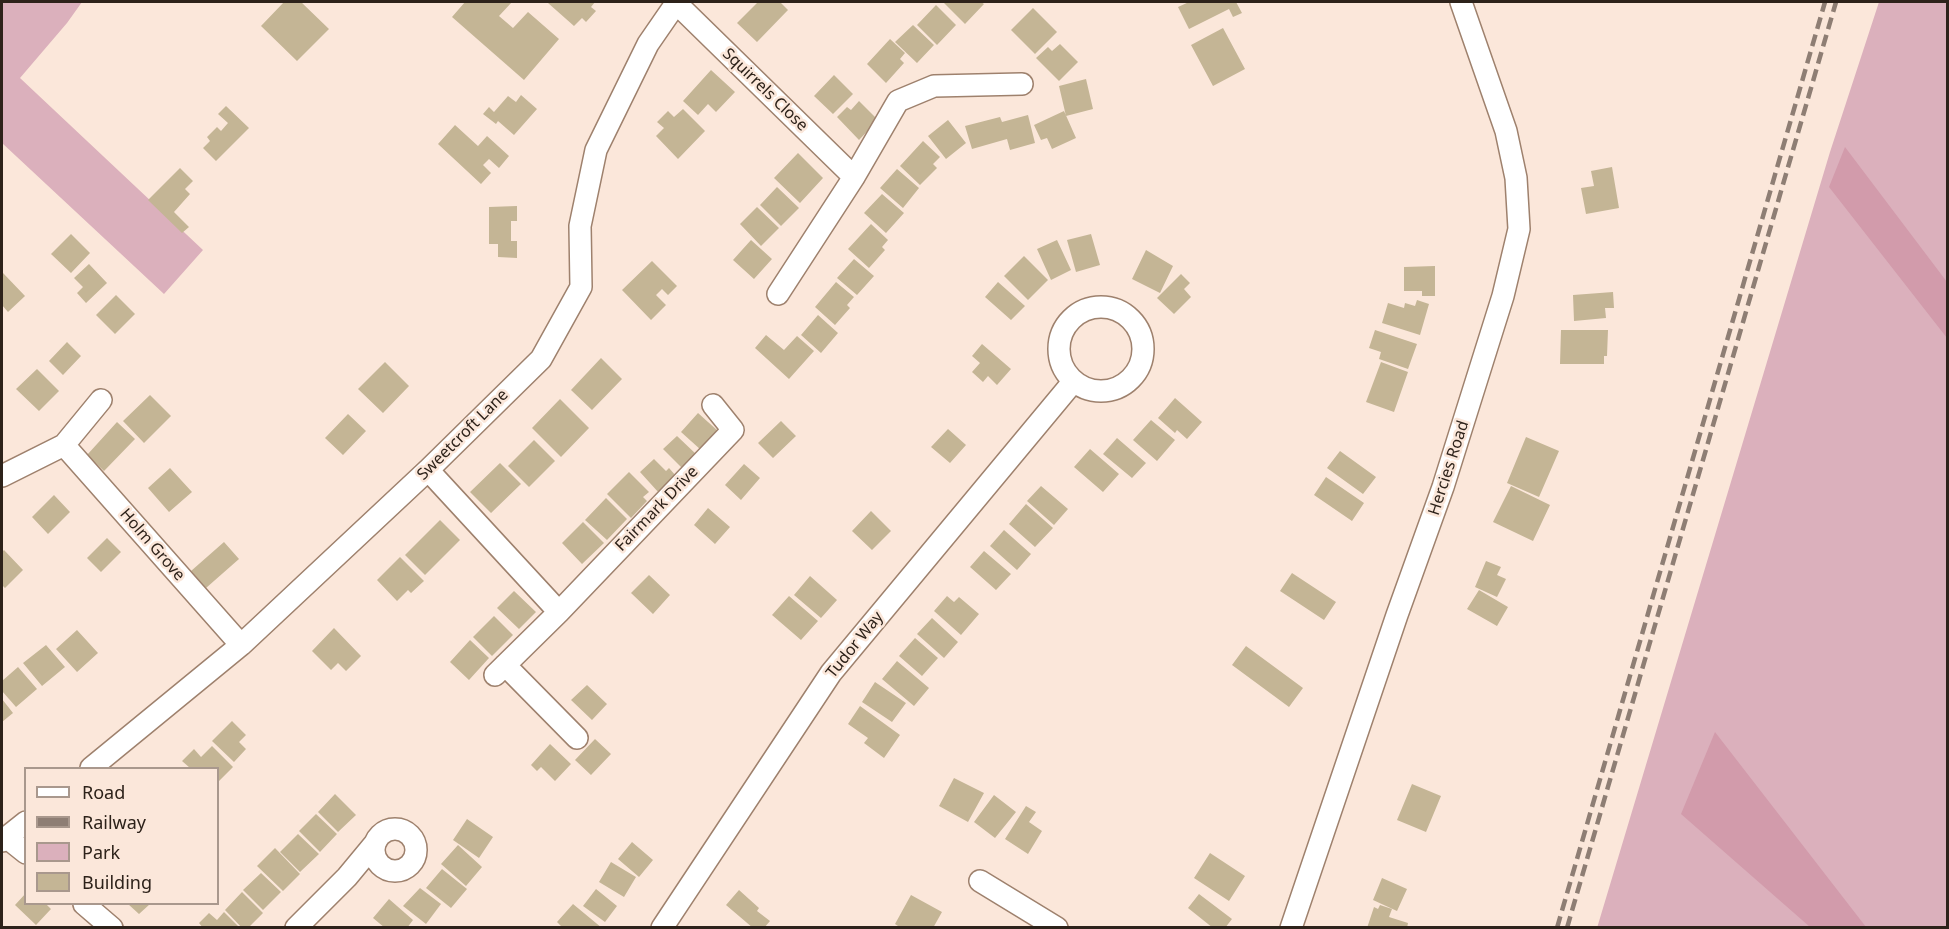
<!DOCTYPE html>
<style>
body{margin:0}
#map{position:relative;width:1949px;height:929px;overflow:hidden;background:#fbe7da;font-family:"Noto Sans",sans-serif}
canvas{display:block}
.frame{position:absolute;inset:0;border:3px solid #2d221a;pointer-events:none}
.legend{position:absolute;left:24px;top:767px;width:195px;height:138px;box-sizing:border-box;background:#fbe7da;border:2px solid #a9988d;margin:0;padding:8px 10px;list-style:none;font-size:18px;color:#2d221a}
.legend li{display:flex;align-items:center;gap:12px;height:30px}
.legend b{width:30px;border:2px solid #a9988d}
</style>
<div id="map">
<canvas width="1949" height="929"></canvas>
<div class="frame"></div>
<ul class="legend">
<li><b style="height:8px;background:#fff"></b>Road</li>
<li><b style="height:8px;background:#8e7e74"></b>Railway</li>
<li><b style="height:16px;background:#dbb0bc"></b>Park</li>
<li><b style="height:16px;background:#c4b595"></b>Building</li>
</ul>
</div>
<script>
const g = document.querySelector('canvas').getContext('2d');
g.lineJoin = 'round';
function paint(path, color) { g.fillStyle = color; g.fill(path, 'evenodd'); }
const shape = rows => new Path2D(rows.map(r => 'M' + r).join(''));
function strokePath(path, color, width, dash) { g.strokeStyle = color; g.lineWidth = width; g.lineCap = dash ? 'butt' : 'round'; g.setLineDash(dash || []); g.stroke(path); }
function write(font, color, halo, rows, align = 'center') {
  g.font = font + ' "Noto Sans",sans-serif'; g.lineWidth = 5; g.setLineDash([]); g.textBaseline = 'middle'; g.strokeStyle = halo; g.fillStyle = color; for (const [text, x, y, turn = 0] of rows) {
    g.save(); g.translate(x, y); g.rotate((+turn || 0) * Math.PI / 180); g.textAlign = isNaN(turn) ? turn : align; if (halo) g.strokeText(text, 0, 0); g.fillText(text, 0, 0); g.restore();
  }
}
paint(shape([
 [2,2,82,2,67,23,20,78,203,250,164,294,2,143],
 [1879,2,1947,2,1947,927,1597,928,1830,152]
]), '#dbb0bc');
paint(shape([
 [1845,147,1947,282,1947,338,1829,187],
 [1715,732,1866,927,1810,927,1681,814]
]), '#d29bab');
paint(shape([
 [284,2,301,2,329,29,297,61,261,26],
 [465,2,512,2,499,16,513,28,528,12,559,39,524,80,452,17],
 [549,2,595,2,591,7,596,11,586,22,582,18,574,26,548,3],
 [758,2,780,2,788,10,757,42,737,23],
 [946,2,981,2,984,4,965,24,944,3],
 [1189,2,1236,2,1242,13,1233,17,1229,9,1189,29,1178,7],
 [936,5,956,25,937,45,917,25],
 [1033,8,1057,32,1035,54,1011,30],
 [913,25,934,45,917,63,895,42],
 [1223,28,1245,69,1213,86,1191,45],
 [890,39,905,53,900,59,904,63,886,83,867,64],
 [1060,44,1078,62,1059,81,1036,58,1048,47,1052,51],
 [711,70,735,92,716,112,708,104,698,115,683,101],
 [834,75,853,94,833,114,814,96],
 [1086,79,1093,109,1066,116,1059,86],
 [521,95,537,109,514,135,498,121,496,124,483,114,489,107,494,112,508,96,516,102],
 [859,101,878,120,859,140,837,117,847,107,851,110],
 [226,106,249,128,216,161,203,148,210,141,207,137,217,127,221,131,228,123,218,114],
 [683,109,705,131,678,159,656,136,664,128,657,122,668,111,674,117],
 [1064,111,1076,138,1052,149,1047,138,1041,140,1034,125],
 [1028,115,1035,143,1010,150,1007,139,972,149,965,126,1000,117,1002,122],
 [948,120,966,143,946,159,928,136],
 [455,125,478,146,487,136,509,156,499,168,489,159,483,165,491,173,481,184,438,144],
 [923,141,940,157,933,164,937,168,920,185,900,166],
 [798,153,823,178,800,203,774,178],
 [1612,167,1619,208,1586,214,1581,188,1594,186,1591,171],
 [180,168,193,181,185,189,190,194,174,212,189,227,182,233,148,200],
 [897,169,919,188,903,208,880,188],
 [777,187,799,208,781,226,760,205],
 [882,194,904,213,886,233,864,213],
 [517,206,517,221,511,221,511,241,517,241,517,258,498,257,498,244,489,244,489,207],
 [757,207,779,228,761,246,740,224],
 [871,224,888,240,882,247,885,250,869,268,848,249],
 [71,234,90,253,71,273,51,254],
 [1091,234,1100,265,1076,272,1067,240],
 [751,240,772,259,754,279,733,260],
 [1057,240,1071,270,1051,280,1037,249],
 [1146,250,1173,266,1160,293,1132,279],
 [1024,256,1048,280,1028,300,1004,276],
 [854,259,874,276,857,295,837,278],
 [652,261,677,286,668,295,662,289,656,295,666,305,651,320,622,290],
 [89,264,107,283,86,303,77,293,83,287,74,278],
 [1435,266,1435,296,1422,296,1422,291,1404,291,1404,267],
 [3,273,25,296,8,312,2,305],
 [1181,274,1190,283,1184,289,1191,297,1174,314,1157,298],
 [836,282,854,297,847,305,850,308,835,325,815,307],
 [998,282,1025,306,1011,320,985,297],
 [1613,292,1614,308,1605,308,1606,318,1574,321,1573,295],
 [116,295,135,314,115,334,96,315],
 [1417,300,1429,304,1420,335,1382,323,1388,303,1404,308,1405,303,1415,306],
 [818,315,838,333,821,353,801,335],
 [1375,330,1417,344,1408,369,1379,359,1381,352,1369,348],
 [1561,330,1608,330,1607,356,1604,356,1604,364,1560,364],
 [766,335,784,350,797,336,814,351,789,379,755,348],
 [67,342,81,356,63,375,49,361],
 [982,344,1011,369,997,385,988,376,983,382,972,372,980,363,972,356],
 [601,358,622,379,592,410,571,390],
 [385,362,409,386,383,413,358,389],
 [1381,362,1408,372,1394,412,1366,402],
 [37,369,59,391,39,411,16,389],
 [150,395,171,416,144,443,123,421],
 [1175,398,1202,422,1187,439,1177,430,1175,433,1158,418],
 [560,399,589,428,561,457,532,428],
 [698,413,718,431,701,450,681,432],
 [348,414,366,431,343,455,325,438],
 [1151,420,1175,440,1157,461,1133,440],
 [781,421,796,436,773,458,758,443],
 [117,422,135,439,104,471,87,455],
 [948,429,966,445,950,463,931,447],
 [677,436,697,455,683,469,663,449],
 [1526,437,1559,451,1539,497,1507,483],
 [1117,438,1146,463,1132,478,1103,454],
 [534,440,555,461,529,487,508,466],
 [1090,449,1119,474,1103,492,1074,467],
 [1340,451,1376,477,1363,494,1327,468],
 [654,459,666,471,669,468,676,476,659,493,640,472],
 [500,463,521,484,491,513,470,492],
 [744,464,760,478,741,500,725,485],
 [170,468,192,492,169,512,148,488],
 [629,472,649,492,643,497,647,501,631,518,607,494],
 [1326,477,1364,503,1352,521,1314,495],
 [1041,486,1068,509,1054,525,1027,501],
 [1511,486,1550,505,1533,541,1493,522],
 [54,495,70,512,48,534,32,517],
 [606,498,627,519,607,540,585,520],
 [1026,504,1053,528,1035,547,1009,524],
 [708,508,730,527,715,544,694,525],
 [871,511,891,531,872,550,852,531],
 [440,520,460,540,425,575,405,555],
 [583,522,604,543,582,564,562,543],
 [1004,530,1031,554,1017,570,990,546],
 [107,538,121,552,101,572,87,558],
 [224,542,239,559,206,588,191,571],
 [4,550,23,570,5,588,2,585,2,552],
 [984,551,1011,574,996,590,970,567],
 [400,557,424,581,411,593,408,590,397,601,377,580],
 [1486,561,1501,567,1497,575,1506,579,1497,597,1475,587],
 [1292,573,1336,602,1324,620,1280,591],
 [649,575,670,595,653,614,631,593],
 [810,576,837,600,821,618,794,595],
 [1479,590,1508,607,1497,626,1467,609],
 [514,591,536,612,519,629,497,608],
 [789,596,818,621,801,640,772,615],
 [947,596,954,602,959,597,979,614,961,635,934,611],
 [494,616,513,635,492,656,473,637],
 [932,618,958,642,944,658,917,634],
 [334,628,361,656,346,671,338,663,331,670,312,651],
 [77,630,98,653,77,672,56,649],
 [915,638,938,658,922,676,899,656],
 [470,640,489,658,469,680,450,662],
 [46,645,65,667,42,686,23,663],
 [1246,646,1303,688,1289,707,1232,665],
 [897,661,929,688,914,706,882,679],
 [18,667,37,689,16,707,2,691,2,681],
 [875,682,906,703,892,722,862,702],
 [587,685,607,704,592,720,571,700],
 [2,699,13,713,2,722],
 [860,706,900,735,884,758,864,743,868,738,848,724],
 [232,721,246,735,239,742,246,749,234,762,212,741],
 [595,739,611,754,591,775,575,760],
 [550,744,571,764,555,781,541,767,537,771,531,765],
 [212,746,233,767,218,782,218,768,190,768,182,761,194,749,201,757],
 [954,778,984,793,968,822,939,806],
 [1412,784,1441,796,1426,832,1397,820],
 [335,794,356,815,338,832,318,812],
 [994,795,1016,812,995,838,974,822],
 [1026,806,1036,812,1029,822,1042,831,1028,854,1005,839],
 [316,814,337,834,320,852,299,831],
 [467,819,493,837,479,858,453,840],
 [298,834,319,854,300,872,280,852],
 [632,842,653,860,639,877,618,859],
 [458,845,482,867,466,886,441,864],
 [275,848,300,874,283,891,257,866],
 [1210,853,1245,876,1229,901,1194,878],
 [611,862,636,877,624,897,599,882],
 [442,869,467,889,451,908,426,888],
 [261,873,281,892,263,910,243,890],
 [1382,878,1407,889,1397,911,1373,900],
 [420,888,441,904,426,924,403,906],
 [596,889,617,906,605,922,583,906],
 [739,890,759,908,757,911,770,921,764,928,753,928,726,905],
 [242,892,263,913,248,928,242,928,225,910],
 [26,893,26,904,46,904,51,909,36,925,15,905],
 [1199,894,1232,919,1225,928,1213,928,1188,908],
 [911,895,942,912,933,928,901,928,895,924],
 [389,899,413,920,407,928,385,928,373,918],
 [128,904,150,904,139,914],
 [573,904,602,928,563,928,557,922],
 [1380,905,1392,909,1389,917,1408,923,1407,928,1367,928,1374,907,1378,909],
 [224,912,240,928,203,928,199,923,209,913,217,920]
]), '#c4b595');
const minor = shape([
 [676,3,854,177],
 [778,294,854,177,898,101,934,86,1022,84],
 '1059 349a42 42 0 1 1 84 0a42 42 0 1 1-84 0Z',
 [64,445,101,400],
 [428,470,559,612],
 [2,476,64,445,241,645],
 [505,665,577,738],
 [495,675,559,612,733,430,713,405],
 [91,768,241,645,428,470,541,359,581,287,580,226,596,150,648,44,677,2],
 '374 850a21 21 0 1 1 42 0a21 21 0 1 1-42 0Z',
 [6,837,26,853],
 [2,841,26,822],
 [980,881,1057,928],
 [84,904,112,928],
 [296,928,347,877,376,842],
 [662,928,831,673,1073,382],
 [1291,928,1397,615,1443,487,1503,296,1519,229,1516,178,1506,131,1461,2]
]);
strokePath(minor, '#9e816d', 24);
strokePath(minor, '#fff', 21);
strokePath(shape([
 [1557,928,1825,2],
 [1567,928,1836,2]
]), '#8e7e74', 4.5, [12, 6]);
write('16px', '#2d221a', '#fbe7da', [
 ["Squirrels Close",765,90,44],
 ["Sweetcroft Lane",463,435,-45],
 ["Hercies Road",1449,468,-72],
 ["Fairmark Drive",657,509,-46],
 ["Holm Grove",152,545,49],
 ["Tudor Way",855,645,-51]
]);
</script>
